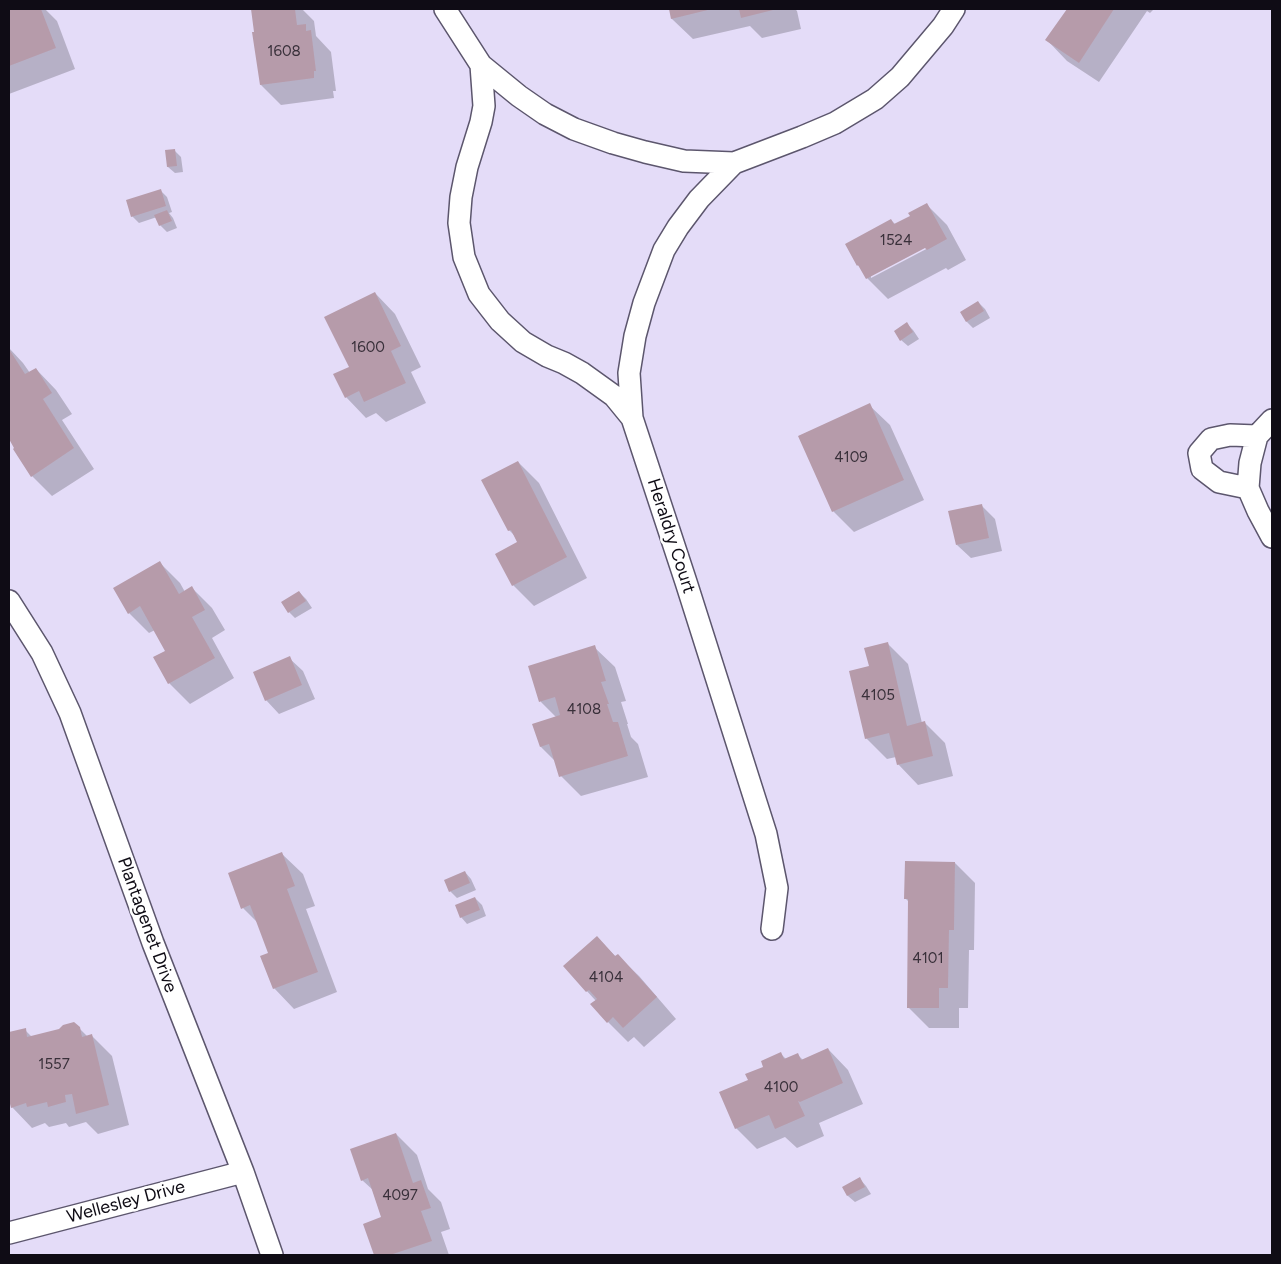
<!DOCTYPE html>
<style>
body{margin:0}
#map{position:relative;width:1281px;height:1264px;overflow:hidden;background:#e4dcf8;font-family:Figtree,sans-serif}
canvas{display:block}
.frame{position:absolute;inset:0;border:10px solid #0f0c15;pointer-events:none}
</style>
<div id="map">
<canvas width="1281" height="1264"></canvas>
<div class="frame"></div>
</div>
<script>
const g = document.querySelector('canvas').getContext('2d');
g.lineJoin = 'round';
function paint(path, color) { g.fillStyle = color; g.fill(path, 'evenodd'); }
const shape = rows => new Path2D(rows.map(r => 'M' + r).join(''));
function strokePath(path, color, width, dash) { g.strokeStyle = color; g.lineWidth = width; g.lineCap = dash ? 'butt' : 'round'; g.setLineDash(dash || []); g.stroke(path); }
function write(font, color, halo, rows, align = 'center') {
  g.font = font + ' Figtree,sans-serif'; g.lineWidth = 5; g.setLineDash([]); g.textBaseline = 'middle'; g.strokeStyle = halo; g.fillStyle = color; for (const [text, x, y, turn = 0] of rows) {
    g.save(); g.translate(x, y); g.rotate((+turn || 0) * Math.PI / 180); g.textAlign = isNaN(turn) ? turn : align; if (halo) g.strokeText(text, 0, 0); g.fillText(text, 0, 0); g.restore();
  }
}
paint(shape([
 [14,9,45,9,57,21,75,69,9,94,9,11],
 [253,9,302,9,314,21,316,36,331,52,336,91,333,91,334,98,281,105,261,85],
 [670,9,795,9,797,11,801,29,762,38,750,26,693,39,672,19],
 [1068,9,1154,9,1150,13,1147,11,1099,82,1067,61,1047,40],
 [174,150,181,157,183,172,175,173,168,167,166,151],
 [160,190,167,197,172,212,169,213,173,218,177,228,167,232,160,225,157,217,139,223,132,216],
 [927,205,947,225,966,260,948,270,946,268,888,299,867,278,862,270,858,265,891,220,896,225,912,217],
 [930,244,932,246,871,278,871,275],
 [375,293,395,314,421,367,411,372,426,403,386,422,376,413,366,418,346,397,350,367],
 [978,302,985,309,990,318,973,328,967,322,961,312],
 [907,324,913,330,919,339,908,346,901,340],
 [9,348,23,363,30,373,36,369,56,390,72,414,62,420,94,469,52,496,32,476,9,437],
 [869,405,890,425,924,500,854,532,833,511,799,436],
 [518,462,539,483,587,578,534,606,513,585,519,543,516,537,509,530],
 [981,505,995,519,1002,551,971,558,957,545],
 [160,563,180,583,185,592,192,588,212,608,225,630,212,638,234,678,190,704,169,683,155,658,166,651,155,630,149,633,129,613],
 [299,592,306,599,312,608,295,618,289,612],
 [888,644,908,664,922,723,925,723,945,743,953,776,918,785,898,764,896,757,887,759,866,738],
 [594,647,615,667,626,701,621,702,628,724,627,724,631,737,638,744,648,777,581,796,561,776,556,762,541,747,534,725,556,717,541,702,530,667],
 [289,658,303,671,315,699,279,714,266,700],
 [282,854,303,874,315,906,306,909,337,992,294,1009,274,988,269,954,258,923,243,908],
 [955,863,975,883,974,950,969,950,968,1008,959,1008,959,1028,929,1028,908,1007,909,902,906,899],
 [465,872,471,879,476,890,457,898,450,891],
 [475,898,482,905,486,916,467,924,461,917],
 [597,937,616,957,618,956,639,976,676,1019,644,1047,634,1037,628,1042,608,1022,596,1001,564,966],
 [79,1028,88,1037,92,1036,112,1056,129,1125,98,1134,86,1122,69,1127,66,1123,49,1127,45,1123,32,1128,12,1107,9,1095,9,1033,25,1030,32,1037,59,1030],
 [828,1049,848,1070,863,1104,819,1123,824,1136,797,1148,785,1137,757,1149,736,1128,749,1080,780,1053,787,1060,798,1055,803,1060],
 [396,1134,417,1155,428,1189,441,1202,450,1229,441,1232,449,1255,375,1255,364,1224,383,1218,374,1191,362,1180],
 [860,1179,866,1186,871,1194,855,1202,848,1196,844,1188]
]), '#0003');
paint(shape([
 [9,9,41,9,56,48,9,66],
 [251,9,295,9,297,25,306,24,306,31,311,30,316,71,314,71,314,78,260,85,252,32,254,32],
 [669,9,712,9,671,19],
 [739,9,777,9,741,18],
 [1067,9,1114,9,1079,63,1045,40],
 [175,149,177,166,167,167,165,150],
 [161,189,166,206,131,217,126,200],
 [927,203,947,239,927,250,925,248,866,279,858,265,857,266,845,244,891,219,894,224,910,216,908,213],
 [167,210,172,221,159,226,154,215],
 [375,292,401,346,391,351,406,383,364,402,359,391,345,398,333,374,349,367,324,317],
 [978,301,984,311,966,322,960,312],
 [907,322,913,332,900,341,894,331],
 [9,349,25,374,36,368,52,393,43,399,74,448,31,477,13,449,14,448,9,439],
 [870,403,904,480,832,512,798,436],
 [518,461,567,557,512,586,495,554,517,542,511,530,508,531,481,480],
 [982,504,989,538,956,545,948,511],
 [160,561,179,594,192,586,205,610,192,617,215,658,168,684,153,657,165,651,140,606,128,614,113,588],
 [299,591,306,601,288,613,281,602],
 [888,642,907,726,925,721,933,756,897,765,889,733,865,739,849,671,869,666,864,648],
 [595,645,606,681,601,682,609,704,607,704,613,722,618,722,628,756,559,777,549,744,540,747,532,724,560,715,555,697,539,702,528,666],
 [290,656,302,685,265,701,253,672],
 [282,852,295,886,287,889,318,972,273,989,260,956,268,953,250,905,241,909,228,873],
 [905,861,955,862,954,930,949,930,948,988,939,988,939,1008,907,1008,908,899,904,899],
 [465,871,470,883,449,892,444,880],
 [475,897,480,910,460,918,455,905],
 [597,936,615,956,618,954,657,997,623,1028,613,1017,607,1023,590,1004,597,999,589,990,586,992,563,966],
 [74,1022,80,1027,82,1037,92,1034,109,1105,76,1114,72,1094,65,1095,66,1102,48,1107,47,1102,27,1107,26,1103,11,1108,9,1100,9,1032,26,1028,27,1037,59,1029,63,1025],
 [828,1048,843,1083,800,1102,798,1101,805,1116,775,1129,769,1115,735,1129,719,1092,748,1080,745,1074,763,1067,761,1061,781,1052,784,1059,798,1053,801,1060],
 [396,1133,413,1183,421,1180,431,1208,421,1211,432,1241,390,1255,374,1255,363,1224,381,1217,368,1178,361,1181,350,1149],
 [860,1177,865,1187,847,1196,842,1187]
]), '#b69baa');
const street = shape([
 [445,9,481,65,519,96,545,114,574,129,613,143,645,152,684,161,734,163,802,137,835,123,875,99,900,77,943,26,954,9],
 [481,65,484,106,481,122,467,167,461,197,459,223,464,257,479,294,500,321,523,342,547,356,564,363,582,373,614,396,632,418],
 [734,163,699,199,678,227,664,250,644,303,635,336,629,373,632,418,686,582,766,834,777,888,772,929],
 [1272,420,1257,436,1230,435,1211,439,1199,453,1202,469,1219,482,1248,488,1258,511,1272,537],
 [1248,488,1250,463,1257,436],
 [9,601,42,653,70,713,153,943,243,1172,272,1255],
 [9,1233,243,1172]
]);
strokePath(street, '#5c566d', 24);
strokePath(street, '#fff', 21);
write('15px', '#39303a', null, [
 ["1608",284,52],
 ["1524",896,241],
 ["1600",368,348],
 ["4109",851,458],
 ["4105",878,696],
 ["4108",584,710],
 ["4101",928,959],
 ["4104",606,978],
 ["1557",54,1065],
 ["4100",781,1088],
 ["4097",400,1196]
]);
write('18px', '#0f0c15', '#fff', [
 ["Heraldry Court",671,536,72],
 ["Plantagenet Drive",147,925,70],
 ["Wellesley Drive",126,1202,-15]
]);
</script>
